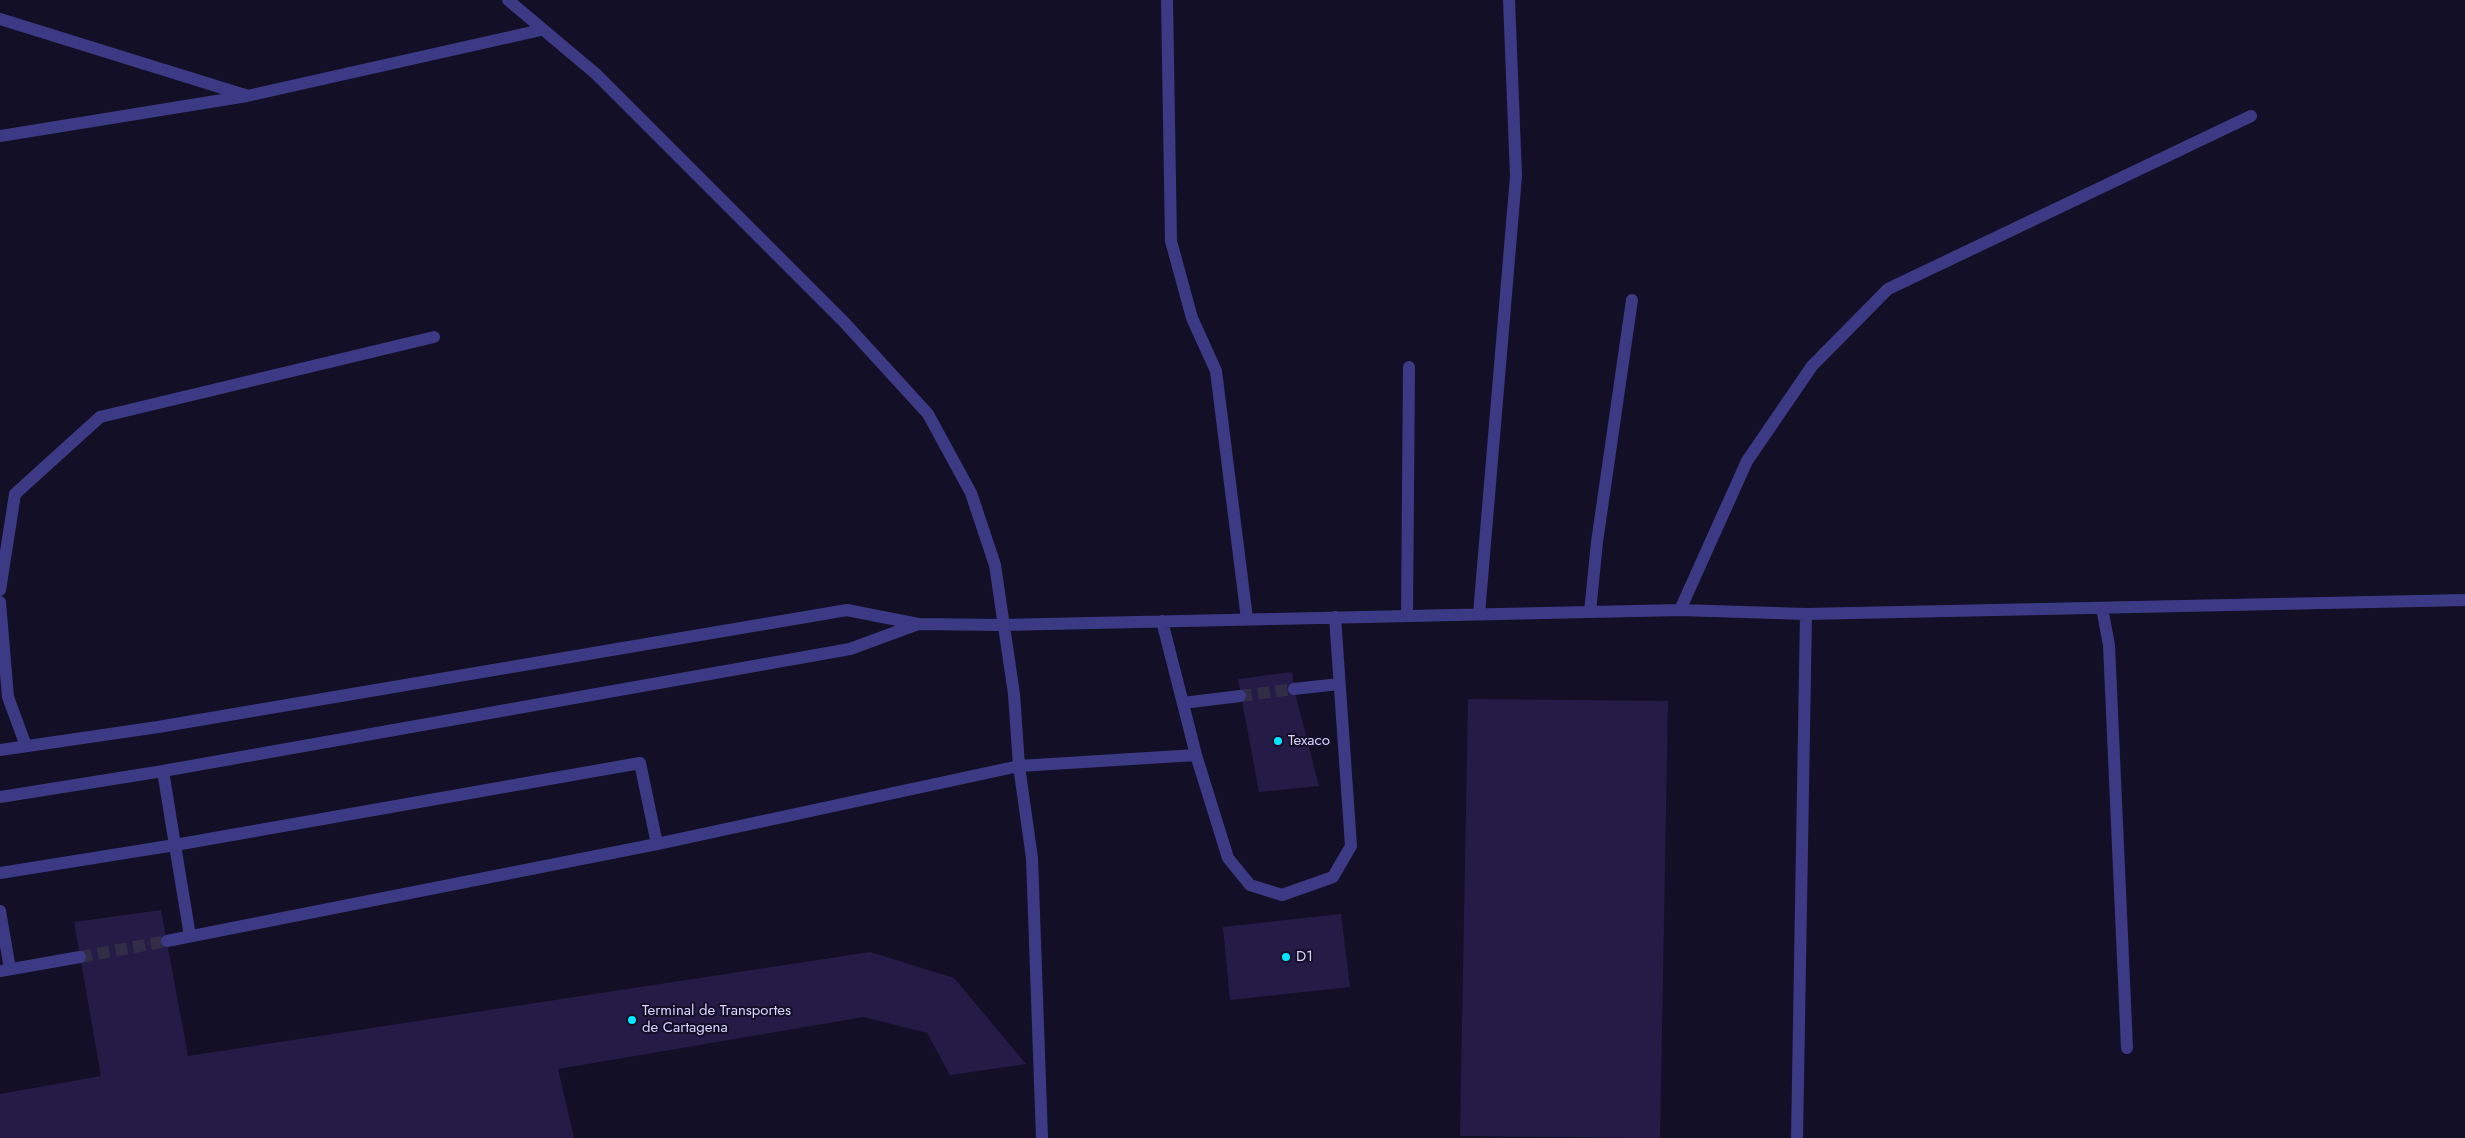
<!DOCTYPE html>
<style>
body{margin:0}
canvas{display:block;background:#130f26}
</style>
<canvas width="2465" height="1138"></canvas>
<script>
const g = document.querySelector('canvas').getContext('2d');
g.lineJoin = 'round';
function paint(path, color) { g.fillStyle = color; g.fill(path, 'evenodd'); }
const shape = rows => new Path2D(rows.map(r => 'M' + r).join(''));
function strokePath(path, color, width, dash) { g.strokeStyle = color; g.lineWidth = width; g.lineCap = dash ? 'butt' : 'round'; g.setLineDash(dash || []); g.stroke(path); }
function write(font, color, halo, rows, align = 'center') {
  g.font = font + ' Jost,sans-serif'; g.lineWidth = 4; g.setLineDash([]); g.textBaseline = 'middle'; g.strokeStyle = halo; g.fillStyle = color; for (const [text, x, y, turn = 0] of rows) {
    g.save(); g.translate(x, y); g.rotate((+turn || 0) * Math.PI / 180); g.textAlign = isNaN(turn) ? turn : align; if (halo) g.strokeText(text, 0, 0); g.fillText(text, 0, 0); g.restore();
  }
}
paint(shape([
 [1292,672,1294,689,1319,786,1259,792,1238,679],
 [1468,699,1668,701,1660,1138,1460,1136],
 [161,910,188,1056,870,952,954,978,1026,1064,950,1075,927,1033,864,1017,558,1069,574,1138,0,1138,0,1094,101,1076,74,922],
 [1341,914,1350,987,1230,1000,1223,927]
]), '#241b47');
strokePath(shape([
 [1240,696,1294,689],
 [80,957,167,941]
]), '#312d47', 12, [12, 6]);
strokePath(shape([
 [508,0,596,74,844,322,928,414,971,493,995,565,1014,694,1019,766,1032,858,1042,1138],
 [1167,0,1171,241,1192,318,1216,371,1247,619],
 [0,19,245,95],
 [0,136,247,96,541,30],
 [0,590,15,494,100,417,434,337],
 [0,602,8,697,26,746],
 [2102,608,2109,645,2127,1048],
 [1680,610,1747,461,1812,366,1888,289,2251,116],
 [1590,612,1597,542,1632,300],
 [1479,614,1516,176,1509,0],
 [1407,616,1409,367],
 [1162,621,1196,755,1228,858,1250,885,1282,895,1333,877,1351,846,1335,617],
 [1294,689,1339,684],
 [1183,703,1240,696],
 [0,750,158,727,847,610,918,624,1002,625,1680,610,1806,614,2465,600],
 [0,797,163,771,850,649,918,624],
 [0,873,175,845,163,771],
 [0,911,10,969],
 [190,936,175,845,640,763,657,844],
 [167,941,657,844,1019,766,1196,755],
 [0,971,80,957],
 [1797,1138,1806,614]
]), '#3d3a85', 12);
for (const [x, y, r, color] of [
 [1278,741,5,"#00e5ff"],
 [1286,957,5,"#00e5ff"],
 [632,1020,5,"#00e5ff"]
]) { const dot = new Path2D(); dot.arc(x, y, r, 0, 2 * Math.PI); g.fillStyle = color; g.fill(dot); strokePath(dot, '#130f26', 2); }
write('15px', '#d9d4ff', '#130f26', [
 ["Texaco",1288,741],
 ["D1",1296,957],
 ["Terminal de Transportes",642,1011],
 ["de Cartagena",642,1028]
], 'left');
</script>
